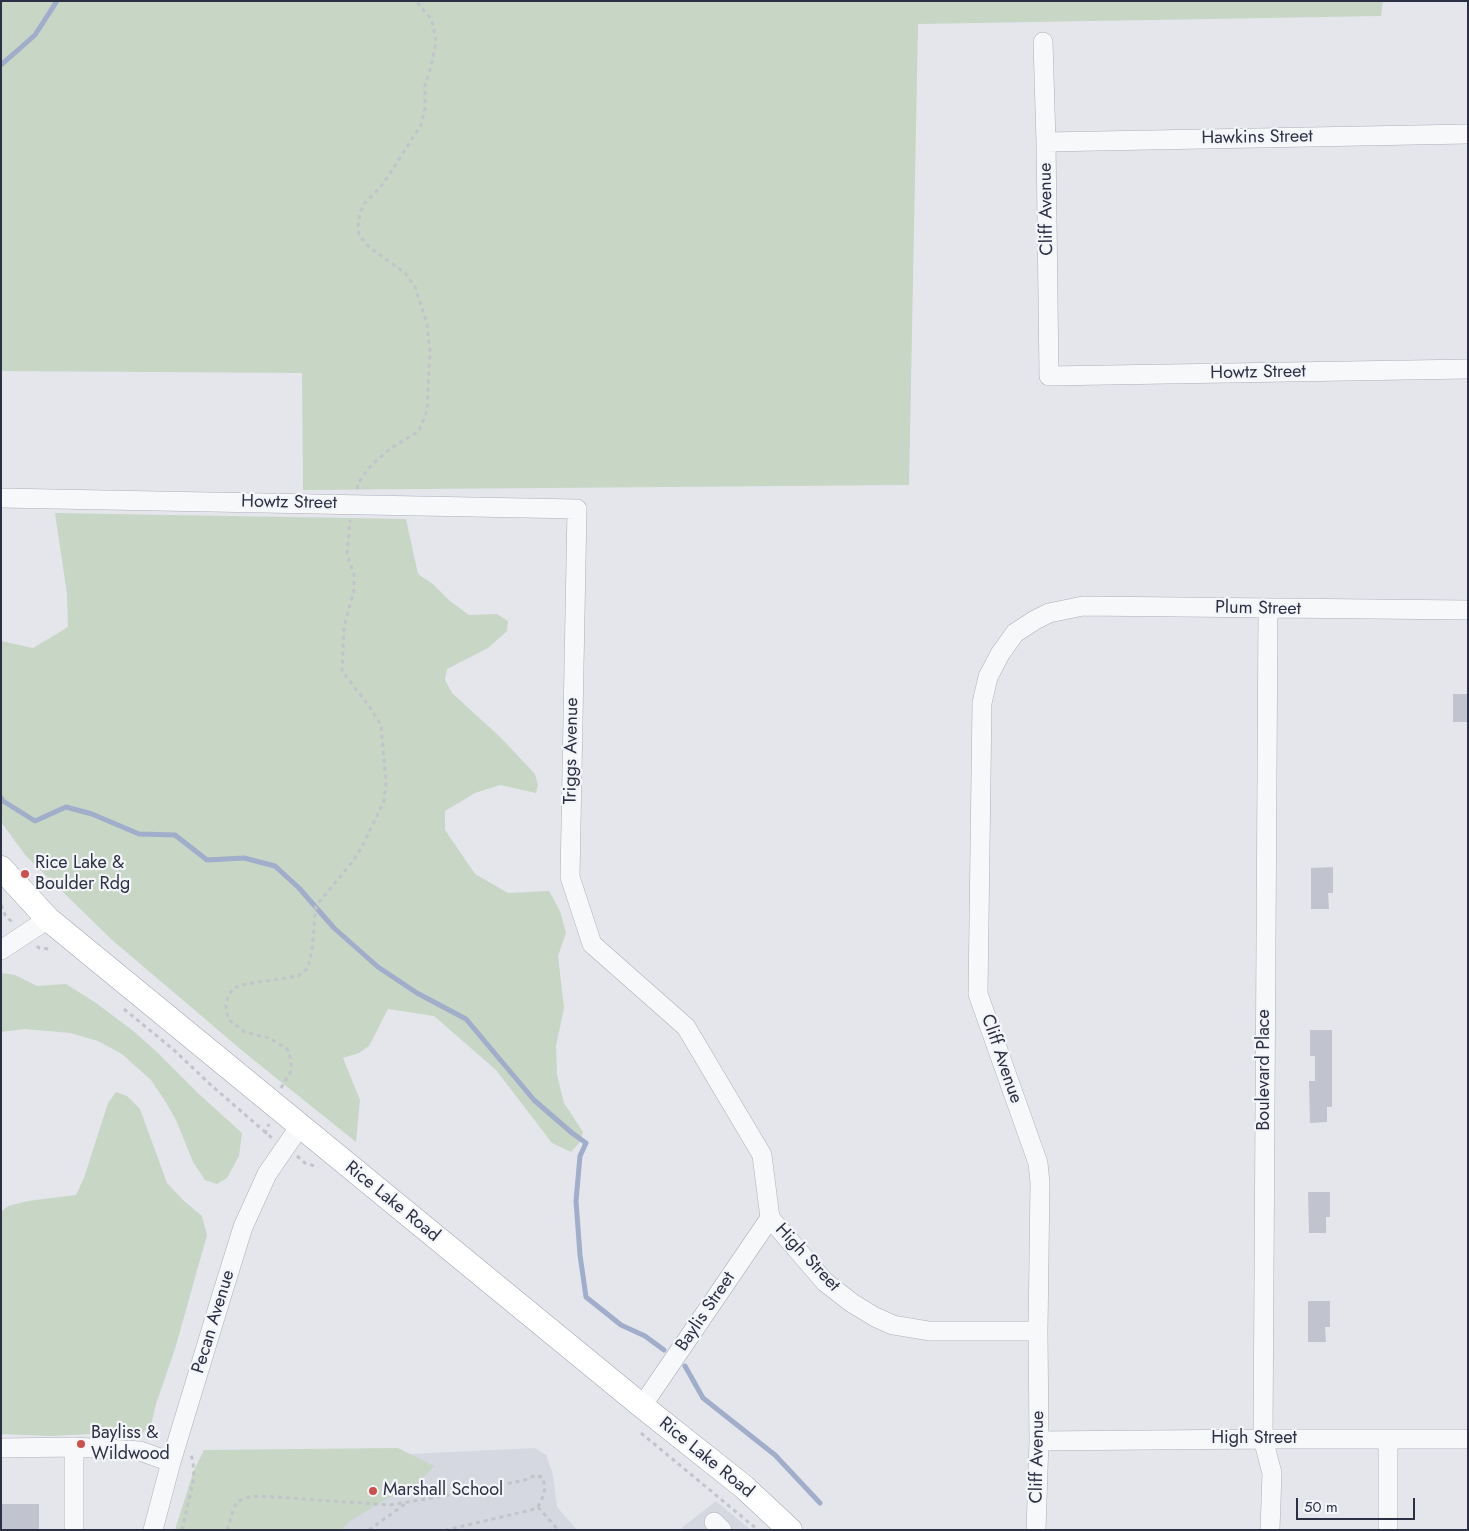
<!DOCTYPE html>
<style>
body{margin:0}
#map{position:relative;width:1469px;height:1531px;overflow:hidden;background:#e4e6ec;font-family:Jost,sans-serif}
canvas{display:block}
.frame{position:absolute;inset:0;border:2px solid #2c3044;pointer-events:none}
.scale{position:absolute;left:1296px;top:1498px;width:119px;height:22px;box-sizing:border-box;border:2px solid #2c3044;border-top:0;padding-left:6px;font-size:15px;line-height:18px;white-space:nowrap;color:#2c3044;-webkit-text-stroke:4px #f4f5f9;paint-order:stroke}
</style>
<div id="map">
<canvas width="1469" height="1531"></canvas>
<div class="frame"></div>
<div class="scale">50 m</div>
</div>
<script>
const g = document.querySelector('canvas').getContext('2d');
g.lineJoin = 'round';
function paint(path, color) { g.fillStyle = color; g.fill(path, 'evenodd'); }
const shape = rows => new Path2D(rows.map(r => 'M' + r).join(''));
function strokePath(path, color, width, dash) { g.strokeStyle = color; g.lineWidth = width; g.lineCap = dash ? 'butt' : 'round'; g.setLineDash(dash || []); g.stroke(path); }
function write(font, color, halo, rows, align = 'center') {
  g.font = font + ' Jost,sans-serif'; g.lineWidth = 4.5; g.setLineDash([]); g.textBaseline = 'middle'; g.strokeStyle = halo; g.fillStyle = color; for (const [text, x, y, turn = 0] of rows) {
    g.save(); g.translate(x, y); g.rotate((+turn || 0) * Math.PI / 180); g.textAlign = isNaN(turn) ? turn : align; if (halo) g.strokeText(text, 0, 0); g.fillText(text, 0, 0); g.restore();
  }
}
paint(shape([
 [535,1448,546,1455,553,1475,557,1507,577,1530,175,1530,327,1458],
 [716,1501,751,1530,679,1530]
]), '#d6d8e1');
paint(shape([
 [1,1,1383,1,1381,16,918,24,909,485,303,490,302,373,1,371],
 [55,513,406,519,418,574,433,584,450,601,469,615,497,614,508,621,507,631,488,648,447,669,445,680,452,693,500,737,535,774,538,785,536,793,500,785,475,793,445,811,445,830,475,874,508,893,549,891,560,911,566,933,558,956,564,1008,556,1046,557,1075,564,1103,583,1132,580,1142,571,1152,552,1143,496,1070,434,1016,388,1009,369,1046,359,1053,343,1058,360,1100,356,1142,245,1053,111,939,26,856,1,822,1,641,33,648,68,627,67,594],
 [1,973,15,975,37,986,66,984,96,1003,132,1030,158,1053,200,1095,242,1133,239,1156,227,1178,217,1184,205,1180,193,1162,176,1120,165,1101,151,1080,122,1054,98,1041,70,1033,25,1029,1,1032],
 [116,1092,127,1096,140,1109,167,1183,183,1200,202,1216,207,1235,175,1349,156,1404,151,1425,141,1434,124,1435,89,1434,51,1436,1,1434,1,1212,8,1206,28,1201,76,1195,84,1178,108,1103],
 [398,1448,434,1466,414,1488,388,1498,350,1521,341,1530,175,1530,194,1470,204,1450]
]), '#c7d6c5');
strokePath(shape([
 [1,65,35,35,57,1],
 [1,798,3,801,35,821,66,807,92,814,139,834,175,835,207,860,244,858,275,866,299,888,334,928,378,967,417,993,466,1019,534,1100,572,1133,586,1143,580,1156,576,1201,580,1255,586,1297,621,1325,645,1336,664,1350],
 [685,1366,703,1398,775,1455,820,1503]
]), '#a0adcb', 5);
paint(shape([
 [1453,694,1468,694,1468,722,1453,722],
 [1333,867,1333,893,1328,893,1329,909,1311,909,1311,868],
 [1310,1030,1332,1030,1332,1107,1327,1107,1327,1122,1310,1123,1309,1081,1315,1081,1315,1056,1310,1056],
 [1308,1192,1330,1192,1330,1217,1326,1217,1326,1233,1309,1233],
 [1308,1301,1330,1301,1330,1327,1325,1327,1326,1342,1308,1342],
 [1,1504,39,1504,39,1530,1,1530]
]), '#c1c4cf');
const minor = shape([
 [1043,42,1046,142,1049,376,1468,369],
 [1046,142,1468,134],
 [1,498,577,509,570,877,592,944,686,1027,762,1155,770,1218,825,1282,852,1303,875,1317,893,1325,929,1331,1038,1331],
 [1268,609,1263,1439,1272,1473,1270,1530],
 [1,950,48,919],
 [642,1406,770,1218],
 [1039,1441,1263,1439,1468,1439],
 [74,1447,74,1530],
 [1,1448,74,1447,140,1451,171,1462],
 [714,1522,722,1530],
 [153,1530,171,1462,224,1288,243,1227,267,1174,300,1126],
 [1036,1530,1039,1441,1038,1331,1040,1183,1038,1163,978,994,982,703,988,677,1000,654,1015,633,1035,620,1049,613,1083,606,1468,610],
 [1388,1530,1388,1439]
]);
const major = shape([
 [1,868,48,919,642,1406,744,1487,790,1530]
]);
strokePath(minor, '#adafba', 20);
strokePath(major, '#a3a8b7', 25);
strokePath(shape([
 [357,489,359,482,368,469,377,460,391,448,419,431,427,411,430,351,427,324,415,287,405,273,369,247,359,235,358,221,363,205,383,184,421,125,425,108,425,85,431,67,436,42,432,20,416,1],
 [1,905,5,915,12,922],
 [37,946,39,948,52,949],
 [124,1009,174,1050,212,1086,272,1138],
 [281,1088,291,1071,291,1060,287,1049,269,1038,245,1032,228,1019,226,1006,228,996,234,988,246,984,298,976,308,968,312,949,316,906,353,861,362,847,384,801,386,783,381,725,369,706,342,671,344,627,354,590,354,575,347,555,350,520],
 [265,1134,269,1124],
 [297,1156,305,1163,318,1167],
 [641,1433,758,1530],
 [538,1507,558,1530],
 [182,1530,194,1478,193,1461,191,1455],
 [227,1530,234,1507,238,1501,249,1497,260,1496,390,1505,473,1491,525,1480,536,1475,543,1478,545,1488,542,1499,538,1507,531,1510,446,1530],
 [369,1530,405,1504]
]), '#c2c4cb', 3, [4, 4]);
strokePath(minor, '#f7f8fa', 19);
strokePath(major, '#fff', 24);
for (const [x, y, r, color] of [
 [25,874,5,"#ce504c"],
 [81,1444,5,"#ce504c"],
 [373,1491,5,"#ce504c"]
]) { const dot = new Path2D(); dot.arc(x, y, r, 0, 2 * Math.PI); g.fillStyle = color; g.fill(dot); strokePath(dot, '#f4f5f9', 2); }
write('18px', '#2c3044', '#f4f5f9', [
 ["Hawkins Street",1257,138,-1],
 ["Cliff Avenue",1047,209,-91],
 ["Howtz Street",1258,373,-1],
 ["Howtz Street",289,503,1],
 ["Plum Street",1258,609,1],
 ["Triggs Avenue",572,751,-89],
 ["Cliff Avenue",1001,1059,71],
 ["Boulevard Place",1265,1070,-90],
 ["Rice Lake Road",392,1202,39],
 ["High Street",807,1258,47],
 ["Baylis Street",706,1312,-56],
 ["Pecan Avenue",214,1322,-73],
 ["High Street",1254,1439],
 ["Cliff Avenue",1038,1457,-89],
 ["Rice Lake Road",706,1458,39]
]);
write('18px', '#2c3044', '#f4f5f9', [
 ["Rice Lake &",35,864],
 ["Boulder Rdg",35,885],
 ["Bayliss &",91,1434],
 ["Wildwood",91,1455],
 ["Marshall School",383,1491]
], 'left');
</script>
